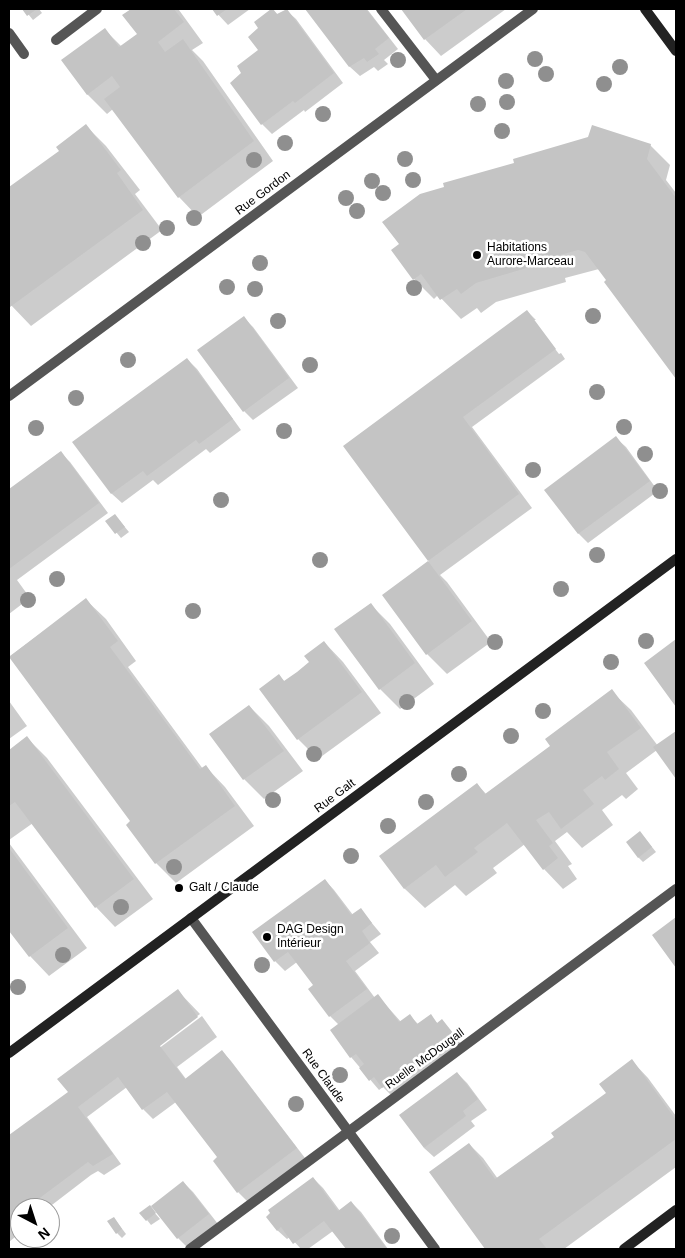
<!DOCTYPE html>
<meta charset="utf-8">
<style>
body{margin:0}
#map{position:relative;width:685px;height:1258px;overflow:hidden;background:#fff;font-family:Arial,sans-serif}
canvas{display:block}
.frame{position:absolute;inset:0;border:10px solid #000;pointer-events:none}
.north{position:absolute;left:10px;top:1198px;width:50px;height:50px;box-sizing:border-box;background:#fff;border:1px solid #999;border-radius:50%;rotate:140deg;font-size:14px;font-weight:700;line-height:20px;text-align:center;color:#000}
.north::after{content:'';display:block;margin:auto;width:18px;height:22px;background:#000;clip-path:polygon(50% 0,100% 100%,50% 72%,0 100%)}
</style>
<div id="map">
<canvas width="685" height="1258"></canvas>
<div class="frame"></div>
<div class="north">N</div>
</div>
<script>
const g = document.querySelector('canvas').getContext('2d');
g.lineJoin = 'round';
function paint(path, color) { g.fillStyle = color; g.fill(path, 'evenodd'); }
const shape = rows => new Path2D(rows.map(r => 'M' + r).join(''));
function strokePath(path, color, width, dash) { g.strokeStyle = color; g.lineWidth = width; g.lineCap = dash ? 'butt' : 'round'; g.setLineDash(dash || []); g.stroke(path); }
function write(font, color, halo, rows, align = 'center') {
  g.font = font + ' Arial,sans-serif'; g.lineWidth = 5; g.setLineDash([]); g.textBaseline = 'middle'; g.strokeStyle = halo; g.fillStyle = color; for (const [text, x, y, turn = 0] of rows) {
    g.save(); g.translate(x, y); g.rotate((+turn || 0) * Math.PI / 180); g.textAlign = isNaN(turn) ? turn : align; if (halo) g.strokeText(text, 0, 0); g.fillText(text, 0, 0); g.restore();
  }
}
paint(shape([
 [24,9,39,9,42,13,33,20],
 [133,9,177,9,179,10,203,43,192,50,203,61,273,161,198,217,179,197,113,109,107,114,87,94,105,30,122,47,138,34,124,15],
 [213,9,250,9,228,25],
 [272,9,278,15,286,10,296,19,343,83,305,112,304,110,272,134,262,124,243,73,259,50,260,28],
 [307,9,367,9,398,49,384,60,388,64,378,71,374,67,360,76,350,67],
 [402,9,506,9,441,56,425,39],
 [86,126,106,146,140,190,135,194,162,230,31,326,9,303,9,189,61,151],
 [650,145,670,165,666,180,676,193,676,377,605,282,608,280,599,269,565,278,566,282,496,302,481,313,477,308,461,319,438,295,434,299,414,279,393,250],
 [527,311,536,320,533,320,559,354,561,353,565,359,472,427,532,508,440,575,447,582,491,642,447,674,427,654,384,595,429,561,345,446],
 [243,317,253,327,298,388,253,420,244,411],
 [187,359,197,369,241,430,210,453,206,449,158,485,153,480,122,503,112,494,74,442],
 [616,438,626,447,658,491,588,543,579,534,546,490],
 [60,452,70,462,108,513,17,580,30,598,9,614,9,490],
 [119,520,129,532,121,538,107,521],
 [86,600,106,619,136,661,128,667,203,769,206,767,225,787,254,826,176,883,156,863,127,825,132,821,10,656],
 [370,604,390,624,434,684,400,709,380,689,336,630],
 [676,641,676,705,645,663],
 [324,642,343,662,381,713,318,759,298,739,279,676,285,682,311,662],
 [611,691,631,710,658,746,676,732,676,777,657,750,626,773,638,789,626,799,622,795,602,810,613,825,582,848,567,832,555,841,572,864,568,866,577,879,563,889,544,869,525,844,493,868,497,873,466,896,455,885,425,908,405,889,381,856,477,784,487,795,552,746],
 [9,701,27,726,9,739],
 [249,706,269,726,303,771,264,799,244,779,211,734],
 [27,738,47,758,153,899,115,927,96,907,33,823,9,840,9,751],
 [640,832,656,852,643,862,638,857],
 [9,843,87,948,49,976,30,956,9,928],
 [325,880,334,890,353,915,361,910,381,934,370,942,379,953,355,971,375,998,378,996,401,1022,410,1016,419,1025,431,1016,438,1024,442,1021,461,1044,393,1097,383,1087,379,1090,351,1057,339,1025,330,1016,315,985,297,962,285,971,275,961,254,933],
 [178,991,200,1014,124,1071,126,1073,202,1016,217,1037,177,1067,186,1079,222,1051,231,1061,305,1158,248,1202,238,1192,214,1161,219,1157,176,1102,153,1119,143,1109,127,1087,87,1117,121,1164,104,1175,98,1171,91,1175,48,1208,20,1208,20,1233,9,1242,9,1137,69,1092],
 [632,1061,648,1078,676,1116,676,1167,564,1249,487,1249,431,1172,469,1144,483,1158,498,1179,556,1137,608,1093],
 [457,1073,467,1083,487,1110,471,1121,475,1126,434,1157,424,1148],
 [313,1178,323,1188,340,1211,351,1202,361,1212,388,1249,347,1249,333,1231,308,1249,301,1249,290,1237,287,1239,277,1230],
 [183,1182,193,1192,218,1224,188,1248,178,1238],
 [154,1212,160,1219,151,1225,147,1220],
 [114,1218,126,1234,122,1238,117,1233]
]), '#0003');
paint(shape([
 [22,9,37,9,27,16],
 [131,9,174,9,184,22,158,42,165,52,183,39,254,141,178,198,104,99,120,87,112,76,87,95,61,60,105,28,119,47,137,34,122,15],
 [212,9,227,9,217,16],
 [271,9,273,9,277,14,287,9,334,73,295,103,293,101,261,125,230,83,241,73,237,66,258,50,248,37,258,28,254,22],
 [305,9,366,9,389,38,375,49,379,54,367,62,364,58,349,67],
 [401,9,467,9,424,40],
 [86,124,121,170,117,173,143,210,10,307,9,305,9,187,59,151,56,147],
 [592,125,651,144,647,159,676,198,676,379,604,282,606,280,585,252,578,250,546,259,547,262,476,283,461,294,457,289,440,300,421,274,413,280,391,250,399,244,382,222,420,194,444,187,443,183,514,163,513,159,588,137],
 [527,310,556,349,463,417,519,494,428,561,472,621,426,655,382,595,428,561,343,446],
 [244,316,289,378,243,412,197,350],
 [187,358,233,419,199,444,196,440,147,476,143,471,111,494,72,442],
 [616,436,650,481,578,534,544,490],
 [61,451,99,503,9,569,9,489],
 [115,514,125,527,115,534,105,521],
 [86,598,118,641,110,647,200,769,206,765,235,806,155,864,126,825,130,821,9,657],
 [371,603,415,663,379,690,334,629],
 [676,639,676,707,644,663],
 [324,641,362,692,297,740,259,689,279,674,284,681,297,672,309,662,304,656],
 [612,689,641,728,607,752,619,769,605,780,602,776,583,790,594,804,561,829,549,812,536,820,553,843,549,846,558,858,543,870,507,823,474,848,478,852,445,877,436,865,404,889,379,856,477,783,485,794,550,746,545,739],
 [249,705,284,751,243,780,209,734],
 [676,731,676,779,653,747],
 [27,736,134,879,95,908,15,802,9,806,9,750],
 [640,831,652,847,638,858,626,842],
 [9,848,68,928,29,957,9,931],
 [325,879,351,915,361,908,372,923,362,931,370,943,346,961,367,989,329,1017,308,989,313,985,288,952,274,962,252,932],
 [676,917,676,968,652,935],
 [178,989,198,1017,160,1046,185,1079,222,1050,297,1148,237,1193,213,1161,217,1157,167,1092,142,1110,118,1077,78,1107,113,1154,93,1166,88,1162,29,1206,30,1208,20,1208,20,1217,9,1225,9,1135,68,1092,57,1079],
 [378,994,399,1022,410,1014,417,1024,431,1014,437,1023,442,1019,453,1033,447,1037,448,1039,382,1088,374,1077,369,1081,359,1068,364,1064,356,1054,350,1058,330,1030],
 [632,1059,676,1120,676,1139,539,1239,547,1249,485,1249,429,1172,469,1143,495,1179,554,1137,551,1133,606,1093,599,1084],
 [457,1072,478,1099,463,1111,466,1116,424,1148,399,1115],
 [313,1177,338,1211,351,1201,387,1249,346,1249,324,1221,293,1244,281,1227,277,1231,266,1217,270,1213,268,1210],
 [183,1181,209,1214,177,1239,151,1206],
 [150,1205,156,1213,146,1221,139,1213],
 [114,1217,122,1229,116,1234,107,1221]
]), '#c4c4c4');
strokePath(shape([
 [381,9,436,80],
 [9,33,24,54],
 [56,40,97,9],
 [190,1249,676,889]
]), '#555', 10);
strokePath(shape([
 [9,396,533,9],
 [191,918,435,1249]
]), '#555', 10);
strokePath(shape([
 [645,9,676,51],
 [9,1053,676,559],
 [624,1249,676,1210]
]), '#222', 10);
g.fillStyle = '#8f8f8f';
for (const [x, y] of [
 [535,59],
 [398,60],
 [620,67],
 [546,74],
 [506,81],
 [604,84],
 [507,102],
 [478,104],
 [323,114],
 [502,131],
 [285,143],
 [405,159],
 [254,160],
 [413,180],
 [372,181],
 [383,193],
 [346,198],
 [357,211],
 [194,218],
 [167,228],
 [143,243],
 [260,263],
 [227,287],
 [414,288],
 [255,289],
 [593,316],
 [278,321],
 [128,360],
 [310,365],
 [597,392],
 [76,398],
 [624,427],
 [36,428],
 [284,431],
 [645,454],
 [533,470],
 [660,491],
 [221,500],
 [597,555],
 [320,560],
 [57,579],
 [561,589],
 [28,600],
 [193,611],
 [646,641],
 [495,642],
 [611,662],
 [407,702],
 [543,711],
 [511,736],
 [314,754],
 [459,774],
 [273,800],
 [426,802],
 [388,826],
 [351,856],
 [174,867],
 [121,907],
 [63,955],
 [262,965],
 [18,987],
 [340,1075],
 [296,1104],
 [392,1236]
]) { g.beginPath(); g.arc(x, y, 8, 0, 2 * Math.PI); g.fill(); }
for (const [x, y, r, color] of [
 [477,255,5,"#000"],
 [179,888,5,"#000"],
 [267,937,5,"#000"]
]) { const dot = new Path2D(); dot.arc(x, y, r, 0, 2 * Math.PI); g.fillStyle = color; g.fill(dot); strokePath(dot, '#fff', 2); }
write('12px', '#000', '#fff', [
 ["Rue Gordon",263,193,-37],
 ["Rue Galt",335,796,-37],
 ["Ruelle McDougall",425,1059,-36],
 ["Rue Claude",323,1076,54]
]);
write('12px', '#000', '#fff', [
 ["Habitations",487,248],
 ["Aurore-Marceau",487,262],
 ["Galt / Claude",189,888],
 ["DAG Design",277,930],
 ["Intérieur",277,944]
], 'left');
</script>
